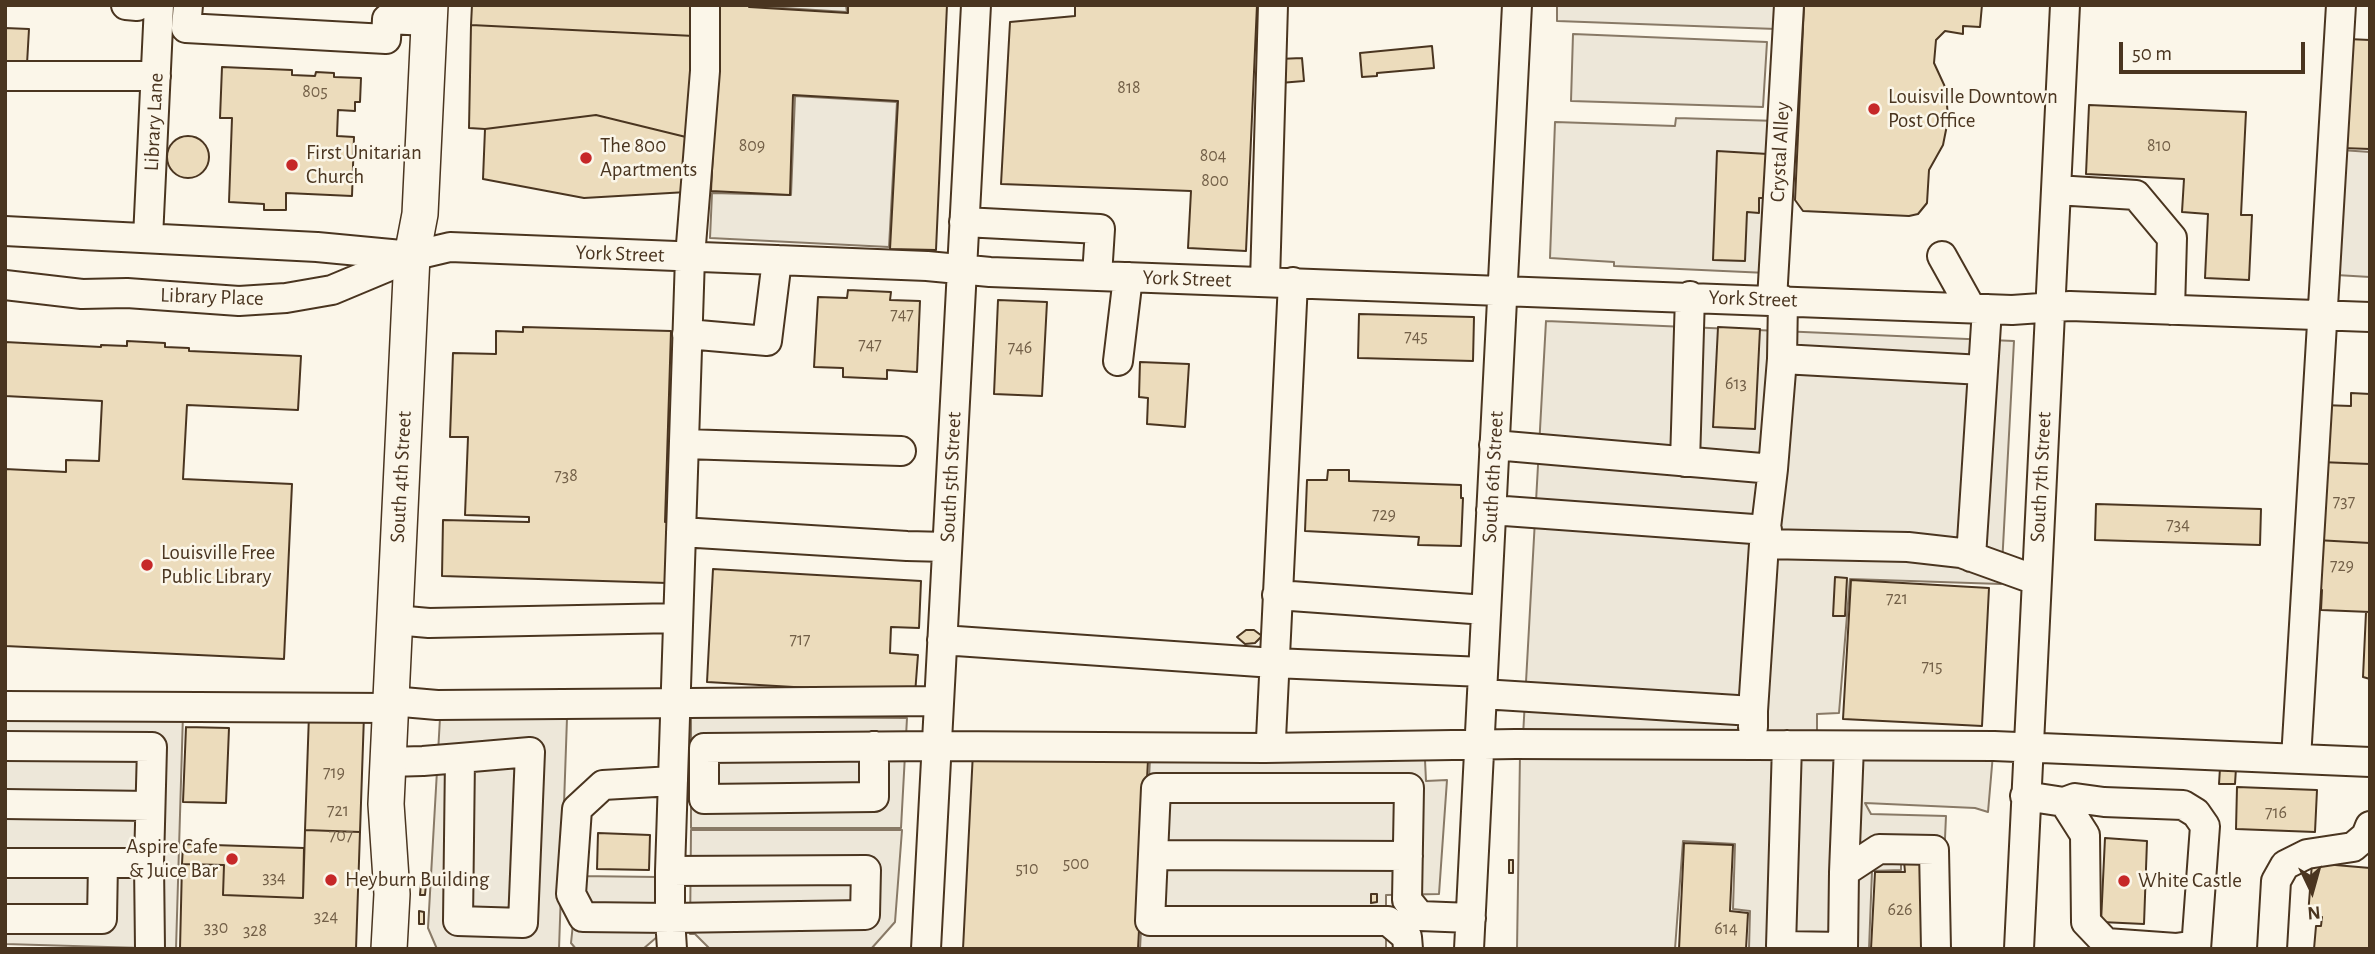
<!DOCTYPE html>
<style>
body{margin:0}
#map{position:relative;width:2375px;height:954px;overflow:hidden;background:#fbf6e9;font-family:"Alegreya Sans",sans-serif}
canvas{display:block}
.frame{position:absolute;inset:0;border:7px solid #4a3520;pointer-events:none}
.north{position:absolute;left:2277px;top:856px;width:70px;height:70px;-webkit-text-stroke:5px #fbf6e9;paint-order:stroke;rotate:175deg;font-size:19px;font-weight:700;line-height:28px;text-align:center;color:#4a3520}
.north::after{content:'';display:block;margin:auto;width:24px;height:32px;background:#4a3520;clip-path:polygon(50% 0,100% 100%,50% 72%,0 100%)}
.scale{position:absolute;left:2119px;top:42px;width:186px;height:32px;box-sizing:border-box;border:4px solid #4a3520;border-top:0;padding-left:9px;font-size:21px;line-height:24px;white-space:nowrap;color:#4a3520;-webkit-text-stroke:5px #fbf6e9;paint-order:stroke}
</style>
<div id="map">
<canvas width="2375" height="954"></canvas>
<div class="frame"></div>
<div class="north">N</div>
<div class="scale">50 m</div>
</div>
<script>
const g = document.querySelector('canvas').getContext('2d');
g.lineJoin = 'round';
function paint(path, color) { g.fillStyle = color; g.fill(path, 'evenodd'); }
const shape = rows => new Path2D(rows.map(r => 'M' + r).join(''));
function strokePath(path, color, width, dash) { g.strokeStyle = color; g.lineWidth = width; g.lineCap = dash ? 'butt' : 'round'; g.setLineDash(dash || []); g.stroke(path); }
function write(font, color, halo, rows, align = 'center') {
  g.font = font + ' "Alegreya Sans",sans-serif'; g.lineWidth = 5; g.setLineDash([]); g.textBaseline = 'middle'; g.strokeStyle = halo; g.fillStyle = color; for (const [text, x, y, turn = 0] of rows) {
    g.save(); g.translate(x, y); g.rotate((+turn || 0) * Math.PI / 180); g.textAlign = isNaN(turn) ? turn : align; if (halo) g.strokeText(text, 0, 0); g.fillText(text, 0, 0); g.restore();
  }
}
const parking = shape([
 [846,5,847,12,752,6,752,5,846,5],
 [1557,5,1782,5,1776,29,1557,21,1557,5],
 [1573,34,1767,42,1763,107,1571,101,1573,34],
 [795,96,897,102,889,247,710,238,712,193,791,195,795,96],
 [1676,118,1778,121,1767,273,1614,266,1614,262,1550,258,1555,122,1675,126,1676,118],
 [2341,150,2370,152,2370,277,2336,275,2341,150],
 [1546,321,2014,341,2001,584,1850,579,1839,713,1817,714,1817,735,1523,736,1546,321],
 [5,713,183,714,176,949,5,944,5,713],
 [691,717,907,718,901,828,691,828,691,717],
 [440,718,567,718,559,949,437,949,428,928,440,718],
 [1993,754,1988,812,1975,808,1865,803,1871,814,1946,816,1944,861,1901,860,1901,870,1872,871,1869,949,1749,949,1750,911,1733,909,1735,844,1683,841,1675,949,1517,949,1520,755,1993,754],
 [1150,759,1425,760,1426,781,1447,780,1439,894,1386,895,1386,949,1140,949,1150,759],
 [691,830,902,830,895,922,871,949,710,949,695,934,690,934,691,830],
 [578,876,658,877,663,936,657,937,643,949,576,949,571,943,578,876]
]);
paint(parking, '#ede7d9');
strokePath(parking, '#887966', 2);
const building = shape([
 [472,5,695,5,694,36,471,25,472,5],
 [720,5,749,5,749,7,848,13,848,5,947,5,936,250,890,249,898,101,793,95,790,195,711,191,720,5],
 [1075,5,1257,5,1246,251,1188,248,1191,191,1001,184,1010,22,1075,16,1075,5],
 [1804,5,1982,5,1980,27,1963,26,1963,34,1945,31,1936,40,1934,63,1946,89,1948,120,1943,145,1929,170,1927,203,1918,214,1909,216,1803,211,1795,200,1804,5],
 [471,25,694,36,690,138,596,115,485,129,469,128,471,25],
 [5,28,29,29,27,64,5,63,5,28],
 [2348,39,2370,40,2370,149,2342,148,2348,39],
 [1432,46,1434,68,1377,73,1377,76,1362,77,1360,53,1432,46],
 [1302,58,1304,81,1280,83,1279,59,1302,58],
 [222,67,292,70,292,75,315,76,316,72,334,73,334,77,361,78,360,102,355,102,355,111,338,110,337,136,354,137,352,196,286,193,286,210,264,210,264,204,229,202,232,118,220,118,222,67],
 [2089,105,2246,112,2241,215,2252,215,2249,280,2205,278,2208,214,2182,212,2184,179,2086,174,2089,105],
 [596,115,690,138,687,192,584,198,483,179,485,129,596,115],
 '167 157a21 21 0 1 1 42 0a21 21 0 1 1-42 0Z',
 [1717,151,1768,154,1766,198,1759,198,1759,213,1747,212,1745,261,1713,260,1717,151],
 [848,290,891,292,890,300,920,301,917,372,887,370,887,379,843,377,843,368,814,367,818,297,847,298,848,290],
 [998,300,1047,302,1042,396,994,394,998,300],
 [1359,314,1474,317,1473,361,1358,358,1359,314],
 [523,327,671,331,665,522,669,522,667,583,442,576,443,520,529,522,529,517,465,515,468,437,450,437,453,353,496,354,496,331,523,332,523,327],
 [1718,327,1760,329,1755,429,1713,427,1718,327],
 [127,341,165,343,165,347,189,348,189,351,301,356,298,410,187,405,183,479,292,484,284,659,5,646,5,469,66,472,66,460,99,461,102,401,5,396,5,342,101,347,101,345,127,346,127,341],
 [1140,362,1189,364,1185,427,1147,424,1148,398,1139,397,1140,362],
 [2351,393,2370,394,2370,464,2320,462,2322,405,2351,406,2351,393],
 [2320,462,2370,464,2370,543,2316,540,2320,462],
 [1328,470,1349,470,1349,481,1461,485,1461,498,1463,498,1461,546,1418,545,1419,537,1305,531,1307,480,1327,480,1328,470],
 [2096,504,2261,509,2260,545,2095,540,2096,504],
 [2316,540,2370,543,2370,612,2321,610,2322,590,2314,590,2316,540],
 [713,569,921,581,919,628,891,627,890,653,918,655,915,694,707,682,713,569],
 [1835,577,1847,578,1845,616,1833,616,1835,577],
 [1851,580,1989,588,1982,726,1843,719,1851,580],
 [2366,612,2370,612,2370,679,2363,677,2366,612],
 [1246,630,1254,630,1262,636,1255,643,1245,644,1237,637,1246,630],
 [309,714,364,715,360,832,305,830,309,714],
 [186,727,229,728,226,803,183,802,186,727],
 [973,752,1148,760,1138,949,963,949,973,752],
 [2220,768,2236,768,2235,784,2219,784,2220,768],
 [2237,787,2317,790,2315,832,2236,829,2237,787],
 [305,830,360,832,356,949,180,949,182,864,224,865,223,895,303,898,305,830],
 [598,833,650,835,649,870,597,869,598,833],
 [2105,838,2147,841,2144,924,2101,922,2105,838],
 [1684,843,1733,845,1730,911,1748,913,1746,949,1679,949,1684,843],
 [183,844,304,848,303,898,223,895,224,865,182,864,183,844],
 [1509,860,1513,860,1513,873,1509,873,1509,860],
 [1904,861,1927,861,1927,949,1871,949,1875,872,1905,872,1904,861],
 [2312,863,2370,868,2370,949,2314,949,2316,926,2321,926,2322,917,2308,916,2312,863],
 [421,883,426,884,425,895,420,895,421,883],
 [1371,894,1377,894,1377,902,1371,903,1371,894],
 [419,911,424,912,424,924,419,924,419,911]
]);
paint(building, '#ecdcbc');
strokePath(building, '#4a3520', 2);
const minor = shape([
 [126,5,137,6],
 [188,5,186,28,386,39,387,19,429,21],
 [5,76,156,76],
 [2056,190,2136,195,2172,238,2170,310],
 [964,222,1100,229,1097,276],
 [5,231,317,247,412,256,450,247,927,266,990,272,2012,310,2070,306,2370,317],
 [148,238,159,5],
 [1942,256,1971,308],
 [1265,281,1273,5],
 [5,285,82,294,127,293,239,301,286,298,332,290,411,257],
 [1772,300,1789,5],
 [1783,300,1782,359,1983,370],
 [687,334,767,341,777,260],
 [1118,361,1128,277],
 [684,444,901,451],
 [1494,445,1773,469,1764,544,1753,711],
 [1685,462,1690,296],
 [1773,469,1782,359],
 [1491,510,1767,530],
 [681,532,907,546,947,547],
 [1764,544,1908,547,1961,553,2036,580],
 [1971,557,1987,309],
 [1277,595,1486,610],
 [395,620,429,623,678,618],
 [942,640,1274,663,1483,672],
 [1482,694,1753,711,1753,727],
 [391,701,437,705,939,701],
 [5,706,390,708],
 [1787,745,1781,946,1843,947],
 [5,746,152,747,149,863,150,949],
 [874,746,874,797,704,799,704,748,937,746,1265,748,1271,739,1293,282],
 [1265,748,1515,744,1994,746,2370,762],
 [2296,759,2341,5],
 [388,762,423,761,460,758,530,752,523,923,458,921,460,758],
 [2025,796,2064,802,2085,835,2086,922,2106,943,2176,948,2196,945],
 [2064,802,2075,798,2104,802,2183,805,2196,813,2205,826,2196,949],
 [5,804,150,806],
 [1153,855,1408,856],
 [5,863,103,863],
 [670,871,690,257,705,71,705,5],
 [1844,872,1849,746],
 [5,919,102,919,103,863,149,863],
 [672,949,670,918,670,871,866,870,865,915,670,918,583,917,571,894,577,809,603,785,673,781],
 [926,949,976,5],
 [1408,949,1407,937,1388,921,1150,921,1156,788,1409,788,1407,900,1420,916,1471,918],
 [1469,949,1517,5],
 [1843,949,1844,872,1879,849,1934,850,1936,949],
 [2019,949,2065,5],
 [2272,949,2276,881,2285,865,2307,854,2353,847,2366,836,2370,826]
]);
const major = shape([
 [389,949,392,894,386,804,412,256,420,214,430,5]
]);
strokePath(minor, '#4a3520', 32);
strokePath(major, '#4a3520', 38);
strokePath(minor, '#fbf6e9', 28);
strokePath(major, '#fbf6e9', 35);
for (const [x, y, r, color] of [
 [1874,109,7,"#c62828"],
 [586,158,7,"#c62828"],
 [292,165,7,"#c62828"],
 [147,565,7,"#c62828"],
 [232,859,7,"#c62828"],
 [331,880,7,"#c62828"],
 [2124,881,7,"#c62828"]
]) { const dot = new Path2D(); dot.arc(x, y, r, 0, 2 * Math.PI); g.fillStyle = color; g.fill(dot); strokePath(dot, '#fbf6e9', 2.5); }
write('18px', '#725f47', null, [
 ["818",1129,88],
 ["805",315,92],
 ["809",752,146],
 ["810",2159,146],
 ["804",1213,156],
 ["800",1215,181],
 ["747",902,315],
 ["745",1416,337],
 ["747",870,345],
 ["746",1020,348],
 ["613",1736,384],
 ["738",566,476],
 ["737",2344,502],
 ["729",1384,515],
 ["734",2178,525],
 ["729",2342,566],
 ["721",1897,599],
 ["717",800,640],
 ["715",1932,667],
 ["719",334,773],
 ["721",338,811],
 ["716",2276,813],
 ["707",341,836],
 ["500",1076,864],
 ["510",1027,869],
 ["334",274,878],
 ["626",1900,910],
 ["324",326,917],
 ["330",216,928],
 ["614",1726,929],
 ["328",255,931]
]);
write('21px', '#4a3520', '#fbf6e9', [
 ["Louisville Downtown",1888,97],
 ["Post Office",1888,121],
 ["The 800",600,146],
 ["Apartments",600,170],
 ["First Unitarian",306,153],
 ["Church",306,177],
 ["Louisville Free",161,553],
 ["Public Library",161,577],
 ["Aspire Cafe",218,847,"right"],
 ["& Juice Bar",218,871,"right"],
 ["Heyburn Building",345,880],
 ["White Castle",2138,881]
], 'left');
write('21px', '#4a3520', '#fbf6e9', [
 ["Library Lane",154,122,-87],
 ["Crystal Alley",1780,152,-87],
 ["York Street",620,254,2],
 ["York Street",1187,279,2],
 ["Library Place",212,297,2],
 ["York Street",1753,299,2],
 ["South 4th Street",401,477,-87],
 ["South 5th Street",951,477,-87],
 ["South 6th Street",1493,477,-87],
 ["South 7th Street",2041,477,-87]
]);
</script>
